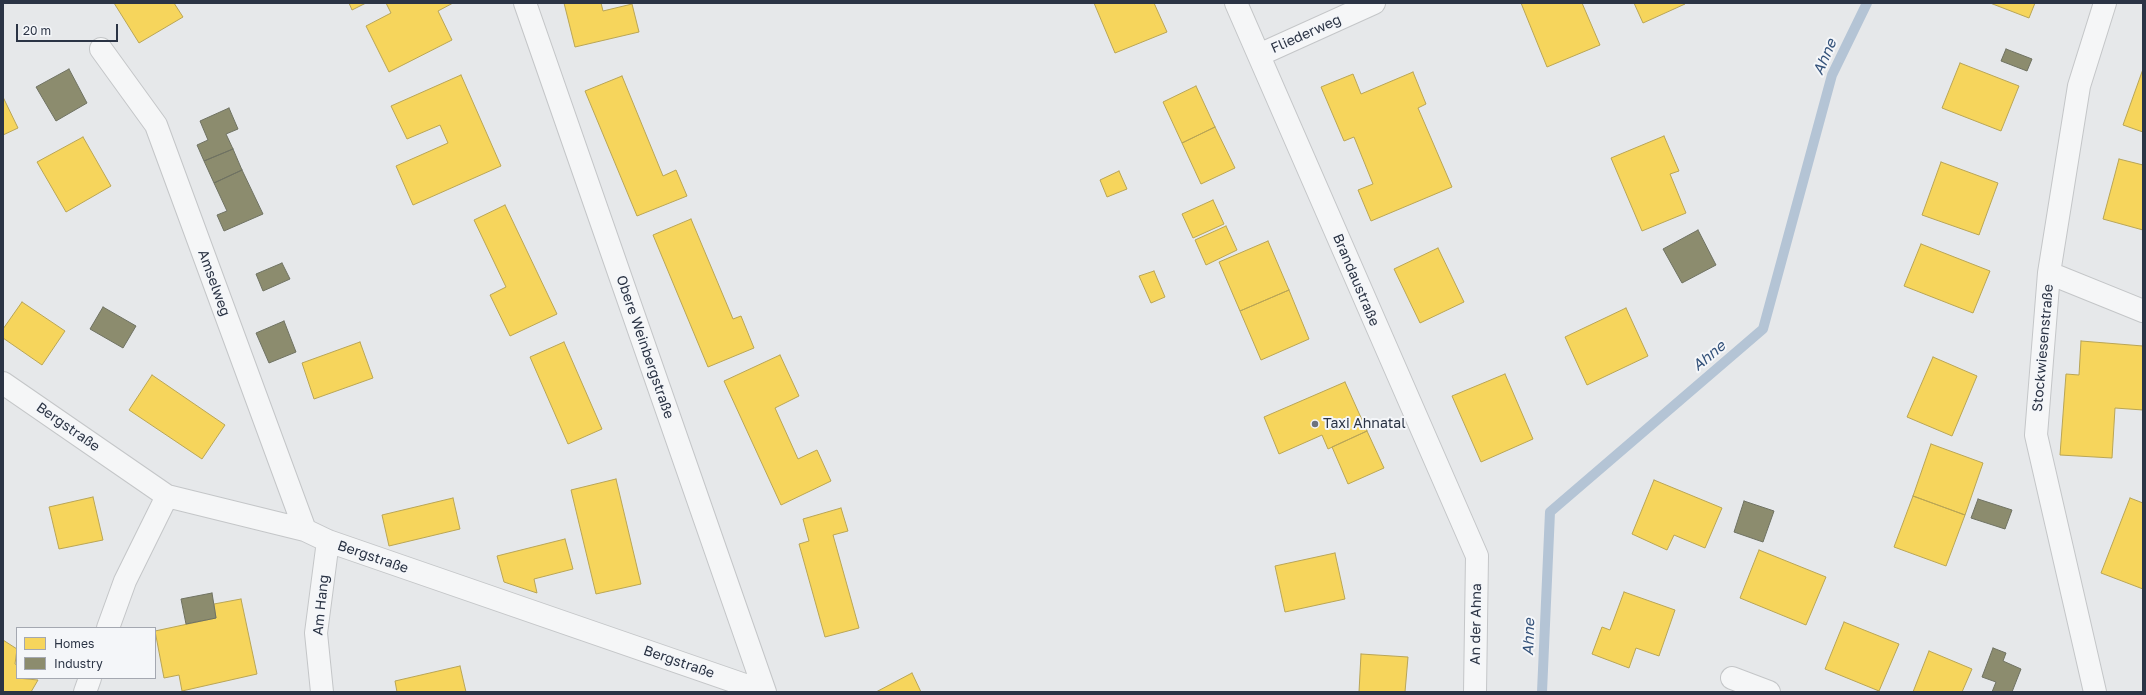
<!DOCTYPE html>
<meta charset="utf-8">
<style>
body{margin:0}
#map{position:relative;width:2146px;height:695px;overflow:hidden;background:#e6e8ea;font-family:"Golos Text",sans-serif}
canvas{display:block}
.frame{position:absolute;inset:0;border:4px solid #2b3445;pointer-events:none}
.legend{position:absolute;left:16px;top:627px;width:140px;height:52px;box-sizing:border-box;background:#f4f6f9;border:1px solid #a4a8b1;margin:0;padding:5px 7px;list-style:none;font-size:12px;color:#2b3445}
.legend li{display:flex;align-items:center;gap:8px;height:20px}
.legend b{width:20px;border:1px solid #a4a8b1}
.scale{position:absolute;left:16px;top:24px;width:102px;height:18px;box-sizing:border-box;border:2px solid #2b3445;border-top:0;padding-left:5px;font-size:12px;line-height:14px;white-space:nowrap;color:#2b3445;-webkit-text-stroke:3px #f4f6f9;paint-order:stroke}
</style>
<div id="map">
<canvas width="2146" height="695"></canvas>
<div class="frame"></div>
<ul class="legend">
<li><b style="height:11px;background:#f6d55c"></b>Homes</li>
<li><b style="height:11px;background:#8c8c6e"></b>Industry</li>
</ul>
<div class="scale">20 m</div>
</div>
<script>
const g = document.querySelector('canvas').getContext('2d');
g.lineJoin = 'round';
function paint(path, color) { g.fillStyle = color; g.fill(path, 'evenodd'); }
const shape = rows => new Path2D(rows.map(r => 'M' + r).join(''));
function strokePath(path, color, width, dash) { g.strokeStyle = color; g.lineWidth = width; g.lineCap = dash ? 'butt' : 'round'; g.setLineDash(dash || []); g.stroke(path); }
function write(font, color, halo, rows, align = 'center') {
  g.font = font + ' "Golos Text",sans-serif'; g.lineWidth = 4; g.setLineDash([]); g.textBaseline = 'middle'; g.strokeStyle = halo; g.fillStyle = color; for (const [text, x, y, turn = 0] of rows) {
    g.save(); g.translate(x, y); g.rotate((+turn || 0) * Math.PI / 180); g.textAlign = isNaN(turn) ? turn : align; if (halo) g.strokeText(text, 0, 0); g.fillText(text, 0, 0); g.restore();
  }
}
const homes = shape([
 [114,3,174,3,183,17,139,43,114,3],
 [349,3,366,3,352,10,349,3],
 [386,3,453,3,438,11,452,40,389,72,366,26,391,13,386,3],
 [564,3,601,3,603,11,632,4,639,32,575,47,564,3],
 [1094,3,1154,3,1167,32,1115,53,1094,3],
 [1521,3,1582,3,1600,45,1547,67,1521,3],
 [1634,3,1685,3,1685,4,1643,23,1634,3],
 [1990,3,2035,3,2029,18,1990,3],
 [1960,63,2019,86,2001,131,1942,108,1960,63],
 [2143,69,2143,132,2123,125,2143,69],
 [1413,72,1426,104,1418,108,1452,187,1371,221,1358,190,1373,184,1354,137,1344,141,1321,87,1353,74,1361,94,1413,72],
 [461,75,501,166,413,205,396,166,448,143,440,125,407,139,391,106,461,75],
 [622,76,663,176,676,170,687,196,637,216,585,91,622,76],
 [1196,86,1215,127,1182,143,1163,102,1196,86],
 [3,97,18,128,3,135,3,97],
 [1215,127,1235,168,1201,184,1182,143,1215,127],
 [1664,136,1679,171,1670,174,1686,213,1642,231,1611,158,1664,136],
 [83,137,111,186,66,212,37,162,83,137],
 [2119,159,2143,165,2143,230,2103,219,2119,159],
 [1941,162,1998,183,1979,235,1922,215,1941,162],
 [1119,171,1127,189,1107,197,1100,180,1119,171],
 [1213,200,1224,224,1193,238,1182,214,1213,200],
 [505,205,557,314,510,336,490,295,506,287,474,220,505,205],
 [691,219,733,319,741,316,754,348,708,367,653,235,691,219],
 [1226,226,1237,250,1206,265,1195,240,1226,226],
 [1268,241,1289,290,1240,311,1219,262,1268,241],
 [1921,244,1990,271,1973,313,1904,286,1921,244],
 [1438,248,1464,302,1420,323,1394,269,1438,248],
 [1154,271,1165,297,1151,303,1139,276,1154,271],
 [1289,290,1309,339,1261,360,1240,311,1289,290],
 [22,302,65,331,42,365,3,338,3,329,22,302],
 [1626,308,1648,356,1587,385,1565,337,1626,308],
 [2081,341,2143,346,2143,410,2115,408,2112,458,2060,455,2066,374,2079,375,2081,341],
 [360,342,373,378,314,399,302,363,360,342],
 [564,342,602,429,568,444,530,357,564,342],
 [780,355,799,396,775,408,798,459,817,450,831,481,781,505,724,381,780,355],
 [1933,357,1977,376,1952,436,1907,417,1933,357],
 [1505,374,1533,439,1481,462,1452,396,1505,374],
 [152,375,225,425,202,459,129,410,152,375],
 [1345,382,1367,431,1328,449,1322,435,1279,454,1264,417,1345,382],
 [1367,431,1384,468,1348,484,1332,447,1367,431],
 [1931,444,1983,463,1965,515,1913,496,1931,444],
 [616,479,641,584,596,594,571,490,616,479],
 [1654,480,1722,508,1705,548,1674,535,1667,550,1632,534,1654,480],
 [1913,496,1965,515,1946,566,1894,547,1913,496],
 [93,497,103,540,59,549,49,507,93,497],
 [453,498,460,529,389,546,382,515,453,498],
 [2130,498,2143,503,2143,589,2101,573,2130,498],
 [841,508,848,531,833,535,859,628,825,637,799,544,809,541,803,519,841,508],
 [565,539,573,569,534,579,537,593,504,582,497,556,565,539],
 [1759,550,1826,577,1806,625,1740,598,1759,550],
 [1335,553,1345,599,1285,612,1275,566,1335,553],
 [1624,592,1675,610,1659,656,1636,648,1629,668,1592,654,1602,627,1610,630,1624,592],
 [241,599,257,674,182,691,179,675,164,678,155,631,216,618,214,604,241,599],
 [1844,622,1899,644,1879,691,1825,669,1844,622],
 [3,640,17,649,15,664,17,665,17,678,38,680,31,692,3,692,3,640],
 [1929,651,1972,669,1962,692,1913,692,1929,651],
 [1361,654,1408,657,1405,692,1359,692,1361,654],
 [460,666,466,692,397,692,395,681,460,666],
 [912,673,921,692,876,692,912,673]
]);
paint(homes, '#f6d55c');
strokePath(homes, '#b9a555', 1);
const industry = shape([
 [2006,49,2032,59,2027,71,2001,61,2006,49],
 [69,69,87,103,56,121,36,87,69,69],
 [229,108,238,129,226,134,233,149,204,161,197,145,208,140,200,121,229,108],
 [233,149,242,170,214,183,204,161,233,149],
 [242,170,263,214,224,231,217,215,227,211,214,183,242,170],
 [1698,230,1716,265,1682,283,1663,249,1698,230],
 [282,263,290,279,263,291,256,274,282,263],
 [103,307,136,326,123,348,90,329,103,307],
 [284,321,296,352,269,363,256,333,284,321],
 [1978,499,2012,510,2005,529,1971,518,1978,499],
 [1744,501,1774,511,1763,542,1734,532,1744,501],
 [212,593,216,618,186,624,181,599,212,593],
 [1993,648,2006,653,2003,661,2021,669,2012,692,1992,692,1996,682,1982,677,1993,648]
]);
paint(industry, '#8c8c6e');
strokePath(industry, '#6f7262', 1);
strokePath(shape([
 [1542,692,1550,512,1763,329,1832,75,1867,3]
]), '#b4c4d5', 10);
const minor = shape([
 [525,3,765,692],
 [1236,3,1477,556,1475,692],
 [101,49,156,125,305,530],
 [1259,55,1374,3],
 [2049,273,2143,311],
 [3,383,167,496,305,530,328,541,765,692],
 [108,628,125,581,167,496],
 [1732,678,1769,692],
 [85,692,90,678],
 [322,692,316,633,328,541],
 [2095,692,2036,435,2049,273,2079,86,2105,3]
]);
strokePath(minor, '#c4c6c8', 24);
strokePath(minor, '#f5f6f7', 22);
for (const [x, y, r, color] of [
 [1315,424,4,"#6c737f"]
]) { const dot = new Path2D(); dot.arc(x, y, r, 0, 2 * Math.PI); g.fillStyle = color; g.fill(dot); strokePath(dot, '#f4f6f9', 1.5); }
write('14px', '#2b3445', '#f4f6f9', [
 ["Fliederweg",1306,34,-24],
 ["Brandaustraße",1356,280,67],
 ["Amselweg",214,283,70],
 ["Obere Weinbergstraße",645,347,71],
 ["Stockwiesenstraße",2043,348,-85],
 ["Bergstraße",68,427,35],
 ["Bergstraße",373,557,19],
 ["Am Hang",321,605,-84],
 ["An der Ahna",1476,624,-89],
 ["Bergstraße",679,662,19]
]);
write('14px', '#2b3445', '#f4f6f9', [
 ["Taxi Ahnatal",1323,424]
], 'left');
write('italic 15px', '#34527a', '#f4f6f9', [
 ["Ahne",1825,57,-67],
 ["Ahne",1709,356,-40],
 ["Ahne",1529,637,-88]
]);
</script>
